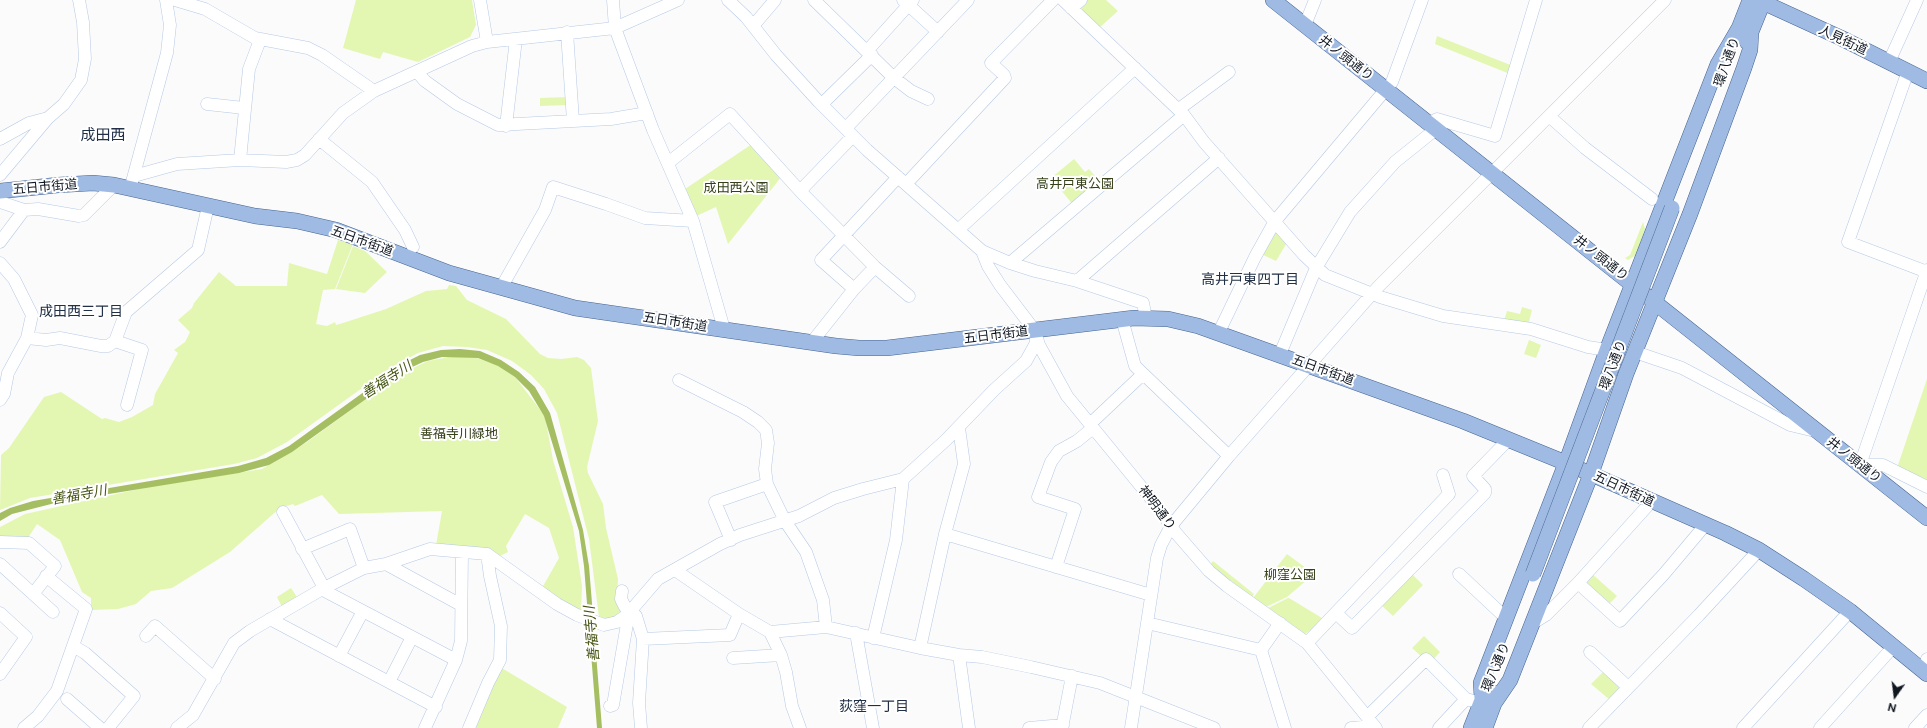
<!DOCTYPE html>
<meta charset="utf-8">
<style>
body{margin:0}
#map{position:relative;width:1927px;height:728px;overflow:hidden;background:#fbfbfb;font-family:"Public Sans",sans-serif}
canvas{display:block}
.north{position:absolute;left:1875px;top:676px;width:40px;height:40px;-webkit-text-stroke:3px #fff;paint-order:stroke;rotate:194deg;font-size:11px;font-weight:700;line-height:16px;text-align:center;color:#101721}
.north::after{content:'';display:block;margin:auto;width:14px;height:18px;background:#101721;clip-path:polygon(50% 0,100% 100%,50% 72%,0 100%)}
</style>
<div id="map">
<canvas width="1927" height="728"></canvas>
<div class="north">N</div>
</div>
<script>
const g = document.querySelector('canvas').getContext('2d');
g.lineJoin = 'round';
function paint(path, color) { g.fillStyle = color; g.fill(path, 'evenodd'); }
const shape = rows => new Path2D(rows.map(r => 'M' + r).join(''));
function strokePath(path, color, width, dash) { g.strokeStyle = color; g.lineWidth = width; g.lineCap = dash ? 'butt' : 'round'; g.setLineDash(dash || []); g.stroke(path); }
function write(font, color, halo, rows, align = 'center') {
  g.font = font + ' "Public Sans","Noto Sans JP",sans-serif'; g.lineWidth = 4; g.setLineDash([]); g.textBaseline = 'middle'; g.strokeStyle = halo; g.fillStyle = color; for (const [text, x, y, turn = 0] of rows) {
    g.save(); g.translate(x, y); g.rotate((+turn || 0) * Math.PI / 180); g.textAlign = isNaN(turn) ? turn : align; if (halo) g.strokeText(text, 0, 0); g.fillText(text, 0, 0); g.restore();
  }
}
paint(shape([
 [356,0,472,0,476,25,470,37,418,62,383,52,380,59,343,48],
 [1086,0,1106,0,1118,11,1099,28,1078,7],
 [1437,36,1513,66,1510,74,1435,44],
 [569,97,570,105,540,106,540,98],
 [752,144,782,176,728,244,716,207,694,217,682,191],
 [1074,159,1085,172,1089,169,1100,182,1074,206,1051,178],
 [1643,222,1645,229,1636,255,1628,260,1625,258,1630,255],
 [1272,228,1288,241,1276,261,1259,253],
 [338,240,353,244,335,289,323,290,316,324,327,326,335,322,336,325,346,322,386,309,426,291,447,289,449,285,456,286,467,300,506,319,540,354,548,358,561,359,577,357,584,360,591,368,598,421,587,467,588,473,603,504,606,528,618,579,617,601,623,612,613,620,603,621,599,617,589,539,557,413,544,389,531,375,512,361,487,350,467,347,443,346,418,353,390,368,287,442,257,458,234,464,30,498,0,510,1,455,9,448,44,397,61,392,102,419,105,418,119,422,132,417,153,405,155,394,178,353,174,350,185,342,190,332,178,320,192,308,194,303,219,272,236,286,287,286,289,263,327,274],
 [353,246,365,251,387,272,365,293,336,289],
 [1522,307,1532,310,1528,326,1504,321,1507,311,1520,314],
 [1529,340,1541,345,1536,358,1524,354],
 [455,356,477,358,497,365,515,377,545,416,553,460,573,527,582,586,581,612,542,588,559,558,549,528,525,514,506,546,508,552,500,556,436,545,442,511,339,514,322,495,295,506,293,504,280,508,230,552,172,588,151,591,136,604,118,609,91,610,91,598,82,592,60,540,37,524,28,538,0,540,0,527,25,514,148,487,262,469,307,442,400,374,428,361],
 [1927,379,1927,482,1897,468],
 [1287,554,1314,574,1287,597,1266,607,1253,598],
 [1213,561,1254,594,1252,597,1210,565],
 [1410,572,1423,585,1393,616,1380,604],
 [1591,573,1617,596,1608,605,1586,584],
 [291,588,297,597,282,607,277,597],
 [1288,598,1289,598,1322,618,1312,629,1305,634,1268,608],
 [1424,636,1440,652,1432,661,1423,658,1412,648],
 [500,667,567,707,558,728,472,728],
 [1605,670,1620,685,1620,690,1610,700,1591,684]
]), '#e3f7b2');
paint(shape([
 [460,349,480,351,501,360,519,372,535,387,550,413,583,530,589,566,602,728,597,728,584,566,579,531,544,416,529,391,515,377,498,366,478,358,442,357,423,362,408,369,292,452,269,465,239,473,59,502,12,514,0,521,0,513,10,508,33,501,238,466,266,458,289,446,404,363,420,355,441,350]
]), '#a6be62');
const minor = shape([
 [175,0,205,9,255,38,308,48,322,55,374,91],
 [480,0,487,42],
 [613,0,615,28,653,130,693,221,724,329],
 [728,0,746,17,776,55,819,102,867,150,982,251,1010,263,1035,271,1077,281,1143,303,1146,318],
 [814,0,894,78,911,91,928,99],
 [903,0,938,32],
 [1063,0,1184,115,1204,142,1304,255,1325,275,1380,297,1443,316,1531,329,1588,347,1607,350],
 [1071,8,1081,0],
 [1305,25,1315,0],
 [753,26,775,0],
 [567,32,573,121],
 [867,51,913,0],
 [1889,62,1917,0],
 [1908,71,1848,242,1927,272],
 [417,72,425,81,457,104,498,125,611,119,647,113],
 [207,104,244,108],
 [822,104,872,55],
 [1179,109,1229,72],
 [1549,116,1585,148,1652,199],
 [1429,123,1437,119,1495,136,1536,0],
 [506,126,516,39],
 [846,128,968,0],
 [0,139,29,123,48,118],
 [319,139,372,182,405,230,413,247],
 [240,160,249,69,260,40],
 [668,163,730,114,800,191,875,267,909,296],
 [0,175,48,118,64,104,81,80,85,59,83,22,79,0],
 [134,176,177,164,240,160,286,162,297,160,305,155,343,113,374,91,472,46,487,42,615,28,678,0],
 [132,182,167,53,170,25,166,0],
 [906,184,1005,78,1004,75,991,63,1053,0],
 [800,191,853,136],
 [0,202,24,210,38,209,79,216,84,215,114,185],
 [959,229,1135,68],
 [0,242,24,210],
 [982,251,988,266,1000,285,1035,331,1039,345,1067,396,1157,506,1176,533,1209,571,1227,586,1307,643,1376,728],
 [0,263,14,279,32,315,27,338,8,373,4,394,0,400],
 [1010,263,1184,115],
 [1927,270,1860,465,1883,465,1927,487],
 [1077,281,1219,158],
 [501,288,545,210,553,187,606,204,645,218,693,221],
 [854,289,821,260,898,177],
 [1122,319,1135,366,1229,456],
 [1219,332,1255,257,1275,221,1392,82,1422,0],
 [27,338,46,340,60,338,101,346,108,346,115,341,126,312,198,250,208,206],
 [115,341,142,350,127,405],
 [812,342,854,289,875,267],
 [1635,352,1682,368,1790,425,1815,431],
 [1280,354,1316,268,1350,212,1395,162,1436,129],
 [679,380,743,412,758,422,766,430,768,443,765,469,767,484,785,521,806,552,823,600,826,627],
 [1090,424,1143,374],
 [283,512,324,588],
 [945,534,1151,595],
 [731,540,715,502,767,484],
 [0,542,29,543,55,566,33,594],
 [302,549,350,529,364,568],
 [0,564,53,612],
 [386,564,461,605],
 [1056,567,1075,509,1038,497,1051,462,1059,451,1077,441,1093,428],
 [675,570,739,614,770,632,781,655,786,672,792,706,800,728],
 [1459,574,1506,618],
 [1578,583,1620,621,1664,574,1701,530,1703,524],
 [321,589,456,660],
 [622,591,621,599,625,607,631,610,636,616,643,639,639,703,641,728],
 [0,613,26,637,0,674],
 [1336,613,1352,628,1485,493,1485,489,1473,476,1509,439],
 [270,619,436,707],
 [1147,623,1261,650,1285,728],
 [1533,623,1546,615,1578,583,1651,502],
 [770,632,826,627,920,648,959,655,982,657,1031,667,1100,683,1214,728],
 [856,633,873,728],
 [146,636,155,626,215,679],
 [873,638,896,540,903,479],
 [643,639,730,635,739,614],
 [1307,643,1449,494,1443,475],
 [73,646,85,653,134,696,108,728],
 [920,648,945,534,964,464,959,428],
 [1261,650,1280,623],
 [1590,652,1628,687],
 [959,655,969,728],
 [339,656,363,611],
 [733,658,781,655],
 [1923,671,1927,659],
 [389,682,412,637],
 [67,699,100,728],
 [610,706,613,705,628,618,627,615],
 [1367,717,1426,659,1466,699],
 [24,728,38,716,57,691,86,609,46,576],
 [177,728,193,715,234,643,250,631,324,588,364,568,386,564,430,549,487,554,557,604,577,615,604,625,617,622,627,615,658,579,720,544,740,535,799,516,834,498,863,489,903,479,946,440,994,390,1026,361,1036,343,1035,331],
 [425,728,456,660,461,641,462,552],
 [469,728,488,683,500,660,501,626,490,576,487,554],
 [1029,728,1063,725],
 [1062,728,1072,676],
 [1131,728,1157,558,1161,545,1171,526,1229,456,1378,287,1665,0],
 [1351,728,1374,726],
 [1439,728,1466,699,1474,701],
 [1589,728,1699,615,1759,550],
 [1743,728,1850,611],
 [1820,728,1894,646],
 [1915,728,1927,715]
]);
const major = shape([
 [1273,0,1927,518],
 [1758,0,1841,38,1927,81],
 [1736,36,1750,0],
 [1747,42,1764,0],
 [0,191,58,185,93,183,114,185,255,216,297,221,336,230,449,273,575,308,836,346,859,348,887,348,1134,318,1168,319,1198,326,1463,421,1566,463,1725,533,1759,550,1804,579,1850,611,1927,674],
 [1482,698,1481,683,1566,463,1607,350,1718,64,1739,28],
 [1495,702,1510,680,1591,474,1626,374,1690,214,1744,68,1750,50,1751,33],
 [1471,728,1486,690],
 [1485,728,1498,693]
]);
strokePath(minor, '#b5c9e5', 13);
strokePath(major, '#446493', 16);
strokePath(minor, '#fff', 12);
strokePath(major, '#a0bbe3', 15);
const majorBridge = shape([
 [1533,574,1672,208]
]);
strokePath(majorBridge, '#446493', 16, []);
strokePath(majorBridge, '#a0bbe3', 15);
write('13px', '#101721', '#fff', [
 ["人見街道",1843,40,25],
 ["井ノ頭通り",1346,58,38],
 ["環八通り",1727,62,-70],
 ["五日市街道",45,187,-5],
 ["五日市街道",362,241,20],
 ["井ノ頭通り",1601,258,38],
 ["五日市街道",675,322,9],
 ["五日市街道",996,335,-7],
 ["環八通り",1613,365,-69],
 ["五日市街道",1323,370,20],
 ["井ノ頭通り",1854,460,38],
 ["五日市街道",1624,489,25],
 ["神明通り",1157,508,53],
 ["環八通り",1496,667,-67]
]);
write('13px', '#364019', '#fff', [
 ["高井戸東公園",1075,184],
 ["成田西公園",736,188],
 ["善福寺川緑地",459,434],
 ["柳窪公園",1290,575]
]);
write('14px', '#213046', '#fff', [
 ["高井戸東四丁目",1250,280],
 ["成田西三丁目",81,312],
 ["荻窪一丁目",874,707]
]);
write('italic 14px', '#465512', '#fff', [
 ["善福寺川",387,380,-33],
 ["善福寺川",79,495,-10],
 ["善福寺川",592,634,-95]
]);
write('15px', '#213046', '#fff', [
 ["成田西",103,135]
]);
</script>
